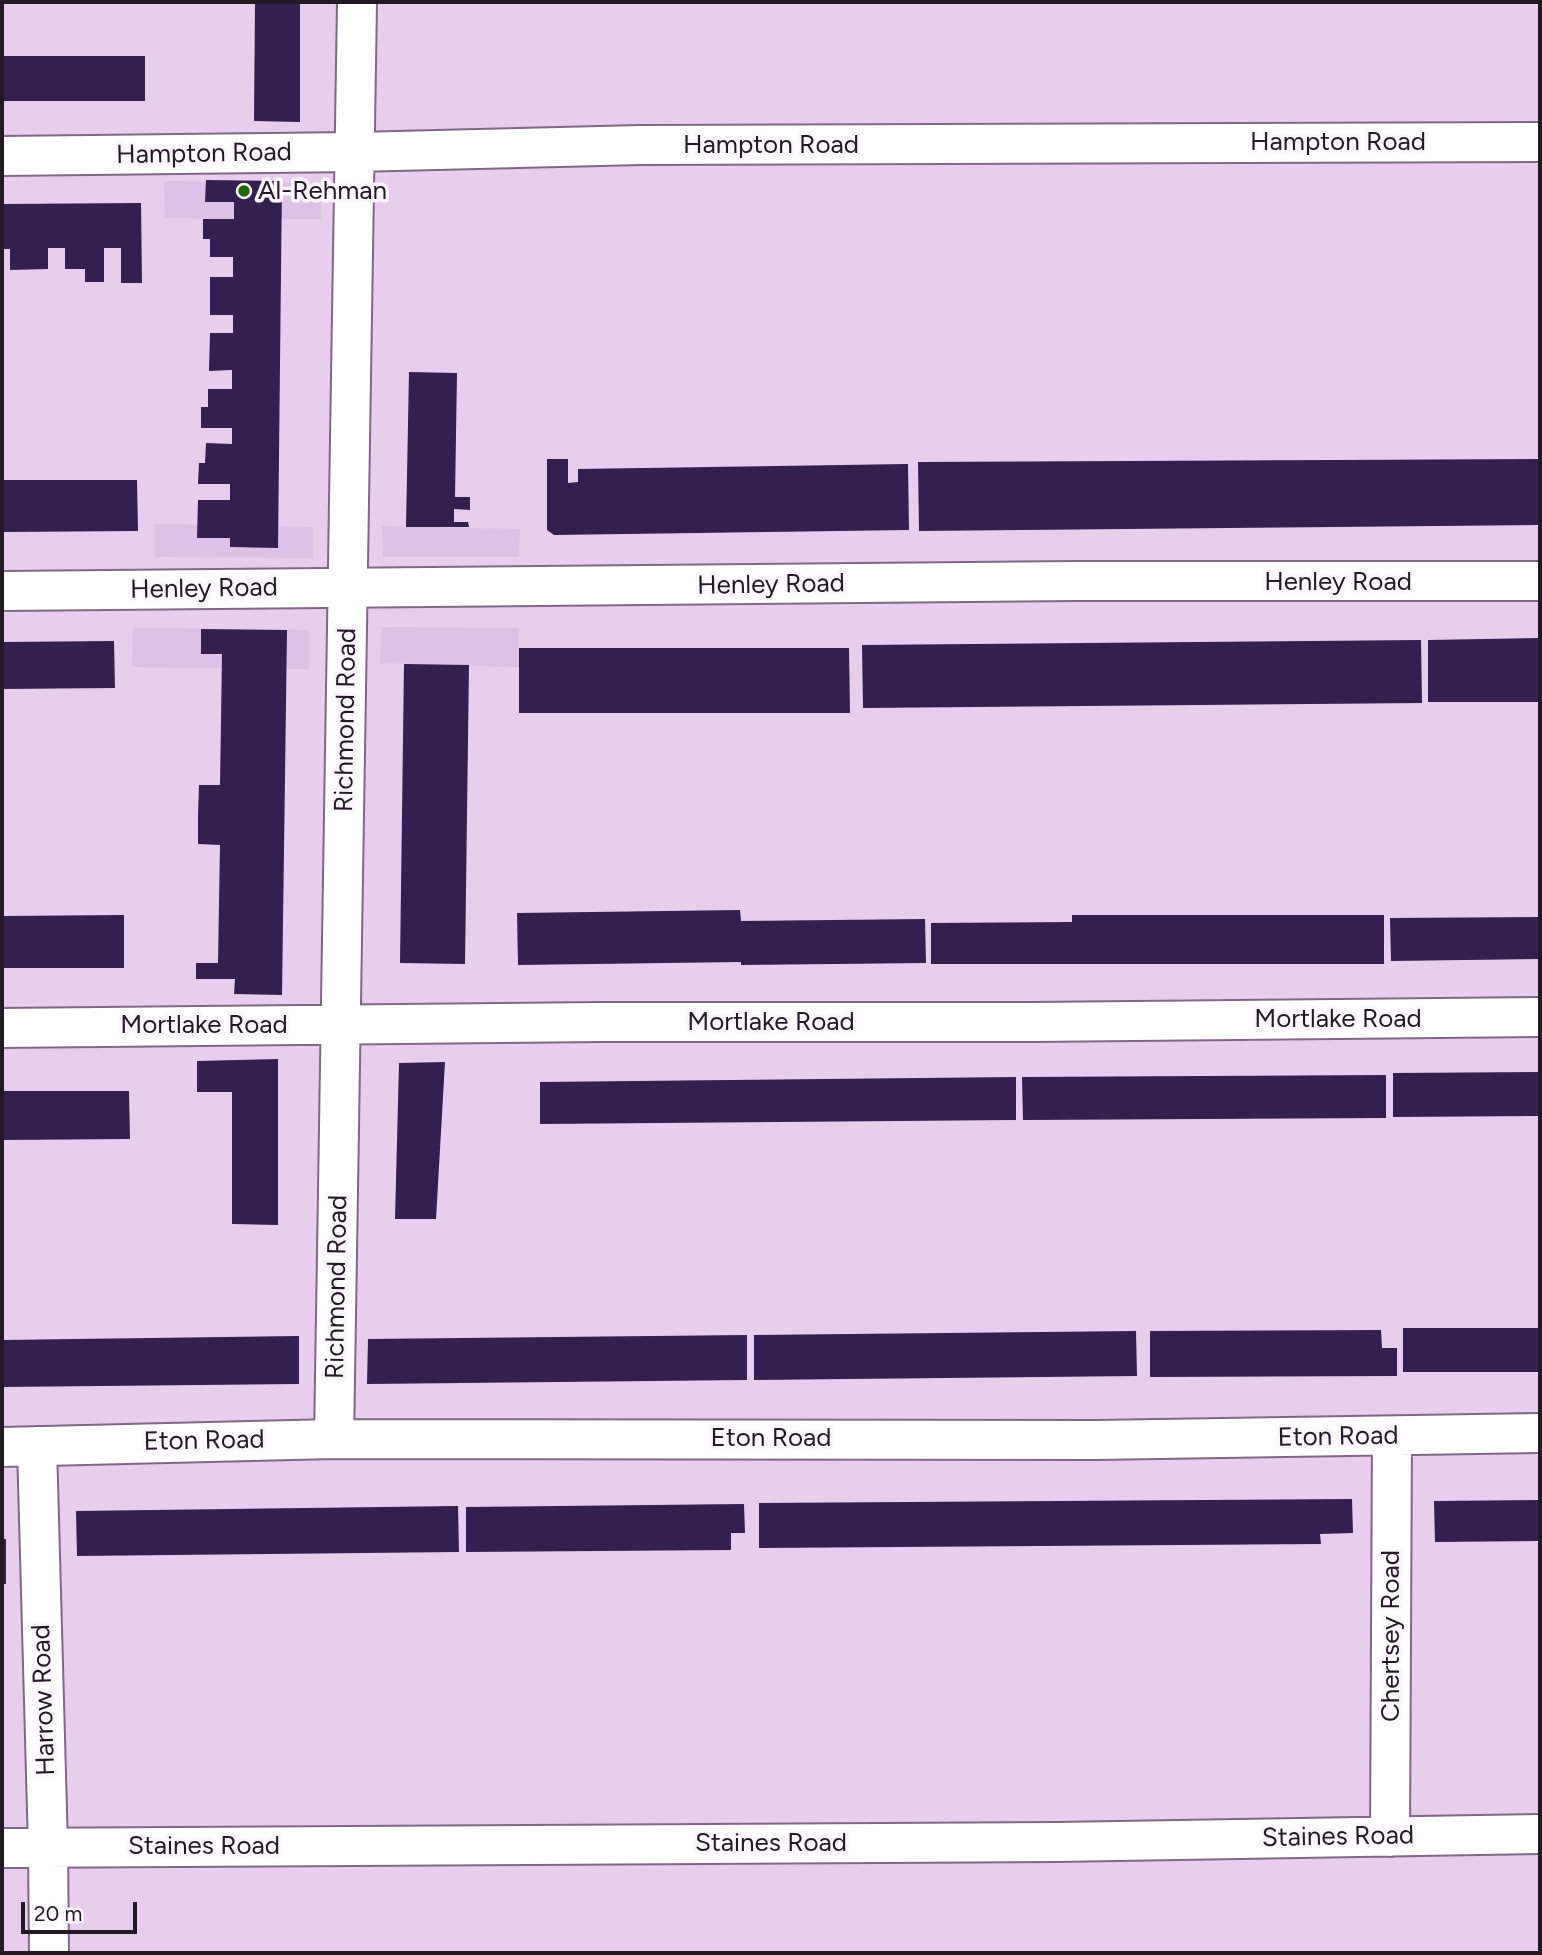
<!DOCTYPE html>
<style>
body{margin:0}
#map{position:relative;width:1542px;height:1955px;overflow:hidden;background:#e8cdee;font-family:Figtree,sans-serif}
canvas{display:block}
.frame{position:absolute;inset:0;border:4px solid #231925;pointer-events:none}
.scale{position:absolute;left:21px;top:1902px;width:116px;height:32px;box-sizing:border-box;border:4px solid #231925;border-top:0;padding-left:9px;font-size:21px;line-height:24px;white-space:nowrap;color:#231925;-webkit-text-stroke:5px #fcf7fd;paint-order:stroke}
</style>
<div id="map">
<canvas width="1542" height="1955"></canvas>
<div class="frame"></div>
<div class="scale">20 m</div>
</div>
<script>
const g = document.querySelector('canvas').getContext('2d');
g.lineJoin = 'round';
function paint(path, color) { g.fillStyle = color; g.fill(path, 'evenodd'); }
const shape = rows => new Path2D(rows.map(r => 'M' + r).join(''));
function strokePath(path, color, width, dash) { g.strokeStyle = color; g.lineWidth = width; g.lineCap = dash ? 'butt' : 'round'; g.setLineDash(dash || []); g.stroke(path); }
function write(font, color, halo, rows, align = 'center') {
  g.font = font + ' Figtree,sans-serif'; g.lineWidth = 7; g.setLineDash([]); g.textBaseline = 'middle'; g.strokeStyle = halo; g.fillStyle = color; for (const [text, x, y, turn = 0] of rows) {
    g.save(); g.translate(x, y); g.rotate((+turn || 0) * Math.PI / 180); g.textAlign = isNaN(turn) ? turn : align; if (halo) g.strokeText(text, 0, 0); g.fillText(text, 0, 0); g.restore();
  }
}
paint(shape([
 [164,181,322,183,321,219,165,218],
 [155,524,313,527,313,558,155,557],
 [382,526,520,529,519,557,383,557],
 [382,627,519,628,519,667,380,663],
 [133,628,309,630,309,669,132,667]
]), '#dfc0e6');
paint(shape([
 [255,2,300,2,300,122,254,121],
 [2,56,145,56,145,101,2,101],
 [206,180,282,181,278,548,230,547,230,538,197,538,198,500,230,500,230,484,198,484,199,463,205,463,206,443,232,444,232,428,201,428,201,407,208,407,208,389,232,389,232,370,209,371,210,333,233,333,233,315,210,315,210,277,233,277,233,257,210,257,210,239,203,239,203,219,234,219,234,202,205,202],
 [141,203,142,283,121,283,121,248,104,248,104,282,85,282,85,269,65,269,65,248,48,248,48,269,10,270,10,249,2,249,2,204],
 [409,372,457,373,455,497,470,497,470,510,454,509,454,522,468,522,469,527,406,527],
 [547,459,568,459,568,483,578,482,578,469,908,464,909,530,554,535,547,530],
 [1540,459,1540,525,919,531,918,462],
 [2,480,137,480,138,531,2,532],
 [201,629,287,630,282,995,234,994,235,979,196,979,196,963,218,963,220,845,198,844,198,815,199,785,220,785,222,654,201,654],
 [1540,638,1540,702,1428,702,1428,640],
 [1421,640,1422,703,863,708,862,645],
 [114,641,115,688,2,689,2,642],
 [519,648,849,648,850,713,519,713],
 [404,664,469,665,465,964,400,963],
 [740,910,741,921,925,919,926,963,741,965,741,962,518,965,517,913],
 [124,915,124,968,2,968,2,916],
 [1072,915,1384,915,1384,964,931,964,931,923,1072,922],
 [1540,917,1540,959,1391,961,1390,918],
 [278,1059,278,1225,232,1224,232,1092,197,1092,197,1061],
 [445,1062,436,1219,395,1219,399,1063],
 [1540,1072,1540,1116,1393,1117,1393,1073],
 [1386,1075,1386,1118,1023,1120,1022,1077],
 [1016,1077,1016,1120,540,1124,540,1082],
 [2,1091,129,1091,130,1139,2,1140],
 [1403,1328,1540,1328,1540,1372,1403,1372],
 [1381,1330,1382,1348,1397,1348,1397,1376,1150,1377,1150,1331],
 [1136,1331,1137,1376,754,1380,754,1335],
 [747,1335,747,1380,367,1384,368,1339],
 [299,1336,299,1384,2,1387,2,1340],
 [1352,1499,1353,1533,1320,1534,1321,1544,759,1548,759,1503],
 [1540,1500,1540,1541,1435,1542,1434,1501],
 [744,1504,745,1533,731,1533,731,1550,466,1552,466,1507],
 [458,1506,459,1552,77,1556,76,1511],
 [2,1539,6,1539,6,1584,2,1584]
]), '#331f50');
const minor = shape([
 [2,156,355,152,641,145,1540,142],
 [2,591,1076,581,1540,581],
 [2,1028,600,1022,1033,1022,1540,1017],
 [334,1439,357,2],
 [37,1446,48,1847,49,1953],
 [2,1447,334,1439,1095,1440,1540,1433],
 [1390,1837,1392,1436],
 [2,1848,1057,1842,1540,1834]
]);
strokePath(minor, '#806785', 42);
strokePath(minor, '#fff', 38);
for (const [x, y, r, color] of [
 [244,191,7,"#1f6a08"]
]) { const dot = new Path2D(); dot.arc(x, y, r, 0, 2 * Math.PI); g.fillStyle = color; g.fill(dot); strokePath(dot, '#fcf7fd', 2.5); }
write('26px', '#231925', '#fcf7fd', [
 ["Hampton Road",1338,142],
 ["Hampton Road",771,145],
 ["Hampton Road",204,154,-1],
 ["Henley Road",1338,582],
 ["Henley Road",771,585,-1],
 ["Henley Road",204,589,-1],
 ["Richmond Road",346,720,-89],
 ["Mortlake Road",1338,1019],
 ["Mortlake Road",771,1022],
 ["Mortlake Road",204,1025],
 ["Richmond Road",337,1287,-89],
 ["Eton Road",1338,1437,-1],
 ["Eton Road",771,1438],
 ["Eton Road",204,1441,-1],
 ["Chertsey Road",1391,1636,-90],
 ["Harrow Road",44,1700,-92],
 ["Staines Road",1338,1837,-1],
 ["Staines Road",771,1843],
 ["Staines Road",204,1846]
]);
write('26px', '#231925', '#fcf7fd', [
 ["Al-Rehman",258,191]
], 'left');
</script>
